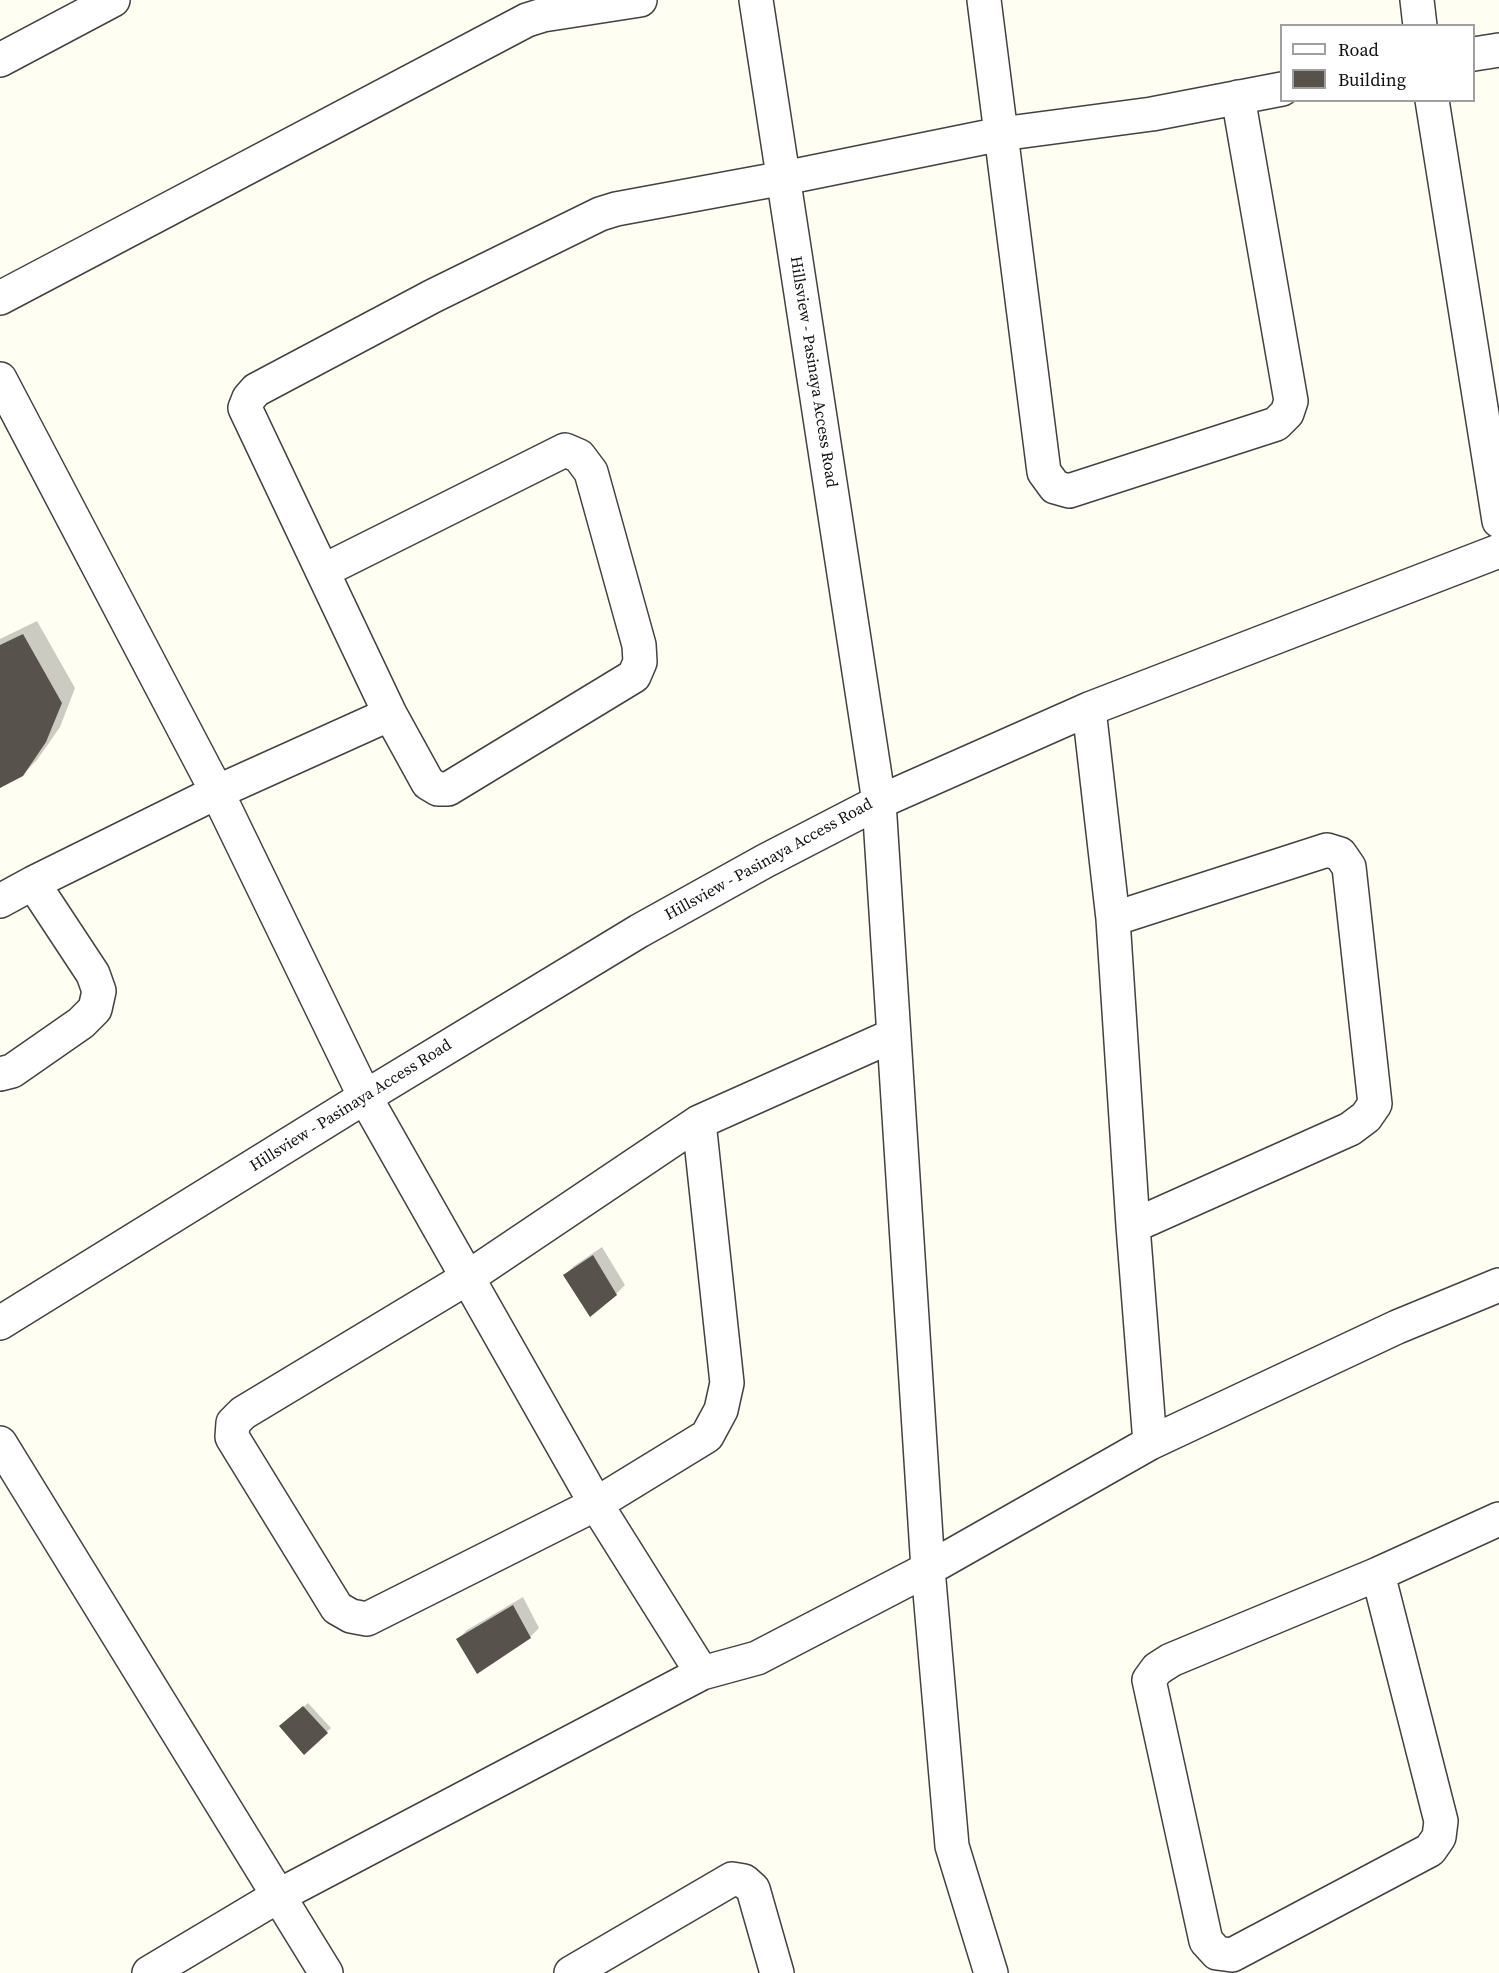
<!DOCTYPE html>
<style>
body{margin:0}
#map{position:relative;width:1499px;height:1973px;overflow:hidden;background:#fefef2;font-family:"Source Serif 4",serif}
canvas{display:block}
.legend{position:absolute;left:1280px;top:24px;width:195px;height:78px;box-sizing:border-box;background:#fff;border:2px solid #9f9f9f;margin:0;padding:8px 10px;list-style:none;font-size:18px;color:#0f0f0f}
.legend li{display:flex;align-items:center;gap:12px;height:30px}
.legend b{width:30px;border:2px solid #9f9f9f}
</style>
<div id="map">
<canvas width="1499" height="1973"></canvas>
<ul class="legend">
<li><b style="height:8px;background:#fff"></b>Road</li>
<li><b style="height:16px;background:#57524c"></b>Building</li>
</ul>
</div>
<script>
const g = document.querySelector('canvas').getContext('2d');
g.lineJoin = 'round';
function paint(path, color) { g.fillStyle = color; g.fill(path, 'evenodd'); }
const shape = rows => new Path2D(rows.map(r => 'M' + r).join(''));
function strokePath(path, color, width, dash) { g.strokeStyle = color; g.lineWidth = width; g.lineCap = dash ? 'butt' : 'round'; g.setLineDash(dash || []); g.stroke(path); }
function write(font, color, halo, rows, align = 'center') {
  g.font = font + ' "Source Serif 4",serif'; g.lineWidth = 6; g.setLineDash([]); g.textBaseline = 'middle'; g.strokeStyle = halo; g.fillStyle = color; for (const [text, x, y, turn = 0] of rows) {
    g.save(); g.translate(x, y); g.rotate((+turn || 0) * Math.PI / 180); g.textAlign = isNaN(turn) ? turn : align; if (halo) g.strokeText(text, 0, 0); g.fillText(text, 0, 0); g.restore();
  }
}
paint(shape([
 [37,621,75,688,60,727,37,760,22,775,0,786,0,639],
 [602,1247,625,1285,616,1294,565,1275,574,1266],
 [523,1597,539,1628,530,1637,458,1639,467,1630],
 [308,1703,331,1728,304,1753,285,1722]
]), '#0003');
paint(shape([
 [23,634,62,703,46,742,23,776,0,788,0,645],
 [593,1255,617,1295,590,1317,563,1275],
 [513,1605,531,1638,477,1674,456,1639],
 [303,1706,328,1733,304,1755,279,1726]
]), '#57524c');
const minor = shape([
 [756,0,879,802,928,1569,952,1846,991,1973],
 [984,0,1001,134,1152,114,1282,89],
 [1417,0,1420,26],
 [1474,54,1499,50],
 [0,60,113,0],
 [1432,100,1499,521],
 [0,298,527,20,543,15,640,0],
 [0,379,217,792,365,1097,596,1504,702,1673],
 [323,571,565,450,579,456,591,472,639,645,640,662,634,676,448,789,438,789,428,783,390,714,245,408,249,398,256,390,433,296,600,214,616,209,784,178,1001,134,1044,472,1055,487,1069,491,1276,424,1287,413,1291,401,1238,97],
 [1089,709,1113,919,1133,1226,1150,1443],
 [0,901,33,883,217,792,390,714],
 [1113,919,1327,850,1340,854,1349,867,1375,1104,1366,1117,1350,1129,1133,1226],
 [0,1074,12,1071,81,1023,95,1009,99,991,93,974,33,883],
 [699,1122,727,1383,721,1410,707,1436,596,1504,367,1619,351,1616,337,1608,232,1437,233,1423,243,1413,467,1278,699,1122,894,1035],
 [0,1323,365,1097,639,931,765,861,879,802,1089,709,1499,551],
 [0,1443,326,1973],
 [1378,1574,1441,1821,1439,1837,1430,1850,1232,1955,1217,1953,1206,1941,1149,1680,1157,1669,1171,1660,1378,1574,1499,1519],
 [149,1973,278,1896,702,1673,757,1658,928,1569,1150,1443,1397,1327,1499,1285],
 [571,1973,732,1879,744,1881,753,1889,777,1973]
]);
strokePath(minor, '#424242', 36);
strokePath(minor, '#fff', 33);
write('16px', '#0f0f0f', '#fff', [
 ["Hillsview - Pasinaya Access Road",813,372,81],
 ["Hillsview - Pasinaya Access Road",769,860,-29],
 ["Hillsview - Pasinaya Access Road",351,1106,-32]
]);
</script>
